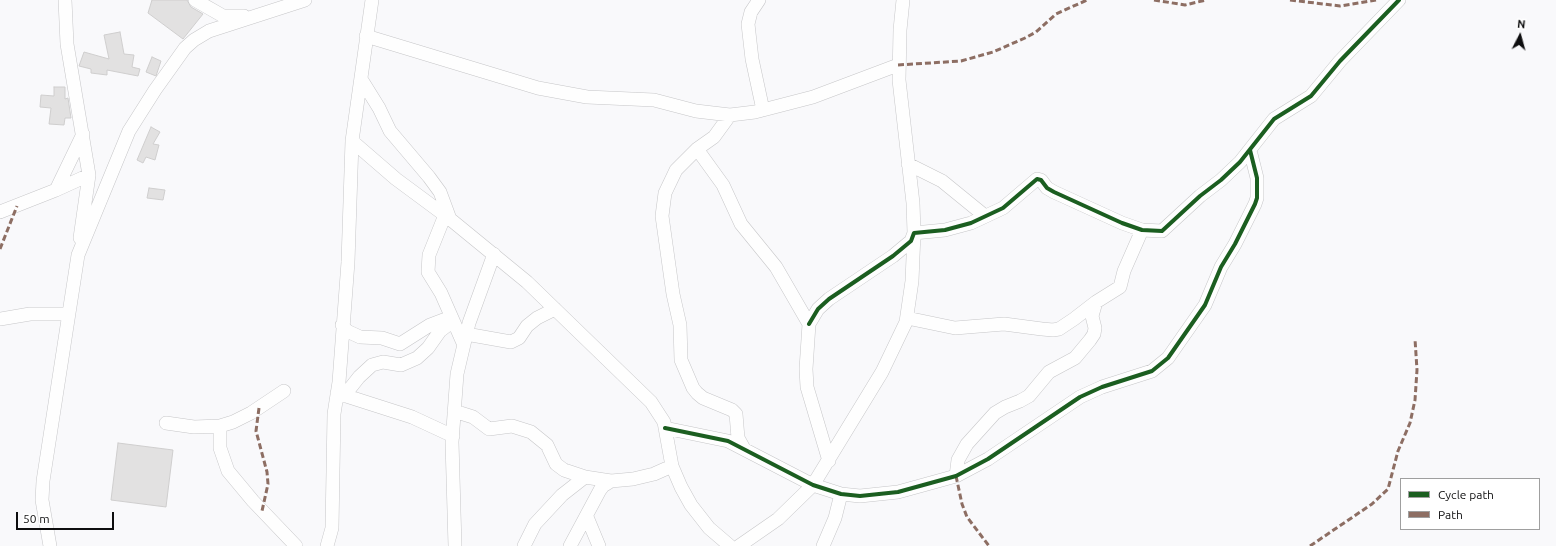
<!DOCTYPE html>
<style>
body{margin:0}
#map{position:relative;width:1556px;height:546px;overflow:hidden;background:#f9f9fb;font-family:Ubuntu,sans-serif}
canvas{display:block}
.legend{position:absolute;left:1400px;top:478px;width:140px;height:52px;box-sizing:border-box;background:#fff;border:1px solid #9f9f9f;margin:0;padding:5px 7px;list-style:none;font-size:12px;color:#0e0e0f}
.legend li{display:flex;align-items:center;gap:8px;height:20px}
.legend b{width:20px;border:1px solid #9f9f9f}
.north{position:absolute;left:1500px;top:16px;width:40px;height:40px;-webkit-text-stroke:3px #fff;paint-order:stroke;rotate:6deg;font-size:11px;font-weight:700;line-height:16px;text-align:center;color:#0e0e0f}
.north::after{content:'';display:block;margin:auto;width:14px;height:18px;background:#0e0e0f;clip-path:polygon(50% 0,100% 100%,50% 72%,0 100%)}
.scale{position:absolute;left:16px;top:512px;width:98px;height:18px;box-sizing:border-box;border:2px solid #0e0e0f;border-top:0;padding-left:5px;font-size:12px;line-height:14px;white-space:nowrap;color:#0e0e0f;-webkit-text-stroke:3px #fff;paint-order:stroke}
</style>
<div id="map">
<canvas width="1556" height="546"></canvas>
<ul class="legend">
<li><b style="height:5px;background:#1b5e20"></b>Cycle path</li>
<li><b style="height:5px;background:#8d6e63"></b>Path</li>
</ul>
<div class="north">N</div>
<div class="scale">50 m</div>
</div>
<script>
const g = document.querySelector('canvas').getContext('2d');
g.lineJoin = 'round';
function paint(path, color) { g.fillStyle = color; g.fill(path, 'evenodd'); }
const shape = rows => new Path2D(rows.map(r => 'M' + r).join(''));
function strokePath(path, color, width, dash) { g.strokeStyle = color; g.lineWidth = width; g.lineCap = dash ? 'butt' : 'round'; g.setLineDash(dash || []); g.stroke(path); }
const building = shape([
 [152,0,187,0,191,7,203,14,183,39,148,13,152,0],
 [120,32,124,54,134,55,132,67,140,69,138,76,107,70,107,75,91,73,91,69,79,66,84,52,109,59,104,35,120,32],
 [152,57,161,61,156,76,146,72,152,57],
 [54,87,65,87,65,99,68,98,71,118,65,118,64,125,49,124,51,108,40,107,41,95,54,96,54,87],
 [151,127,160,132,153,144,159,145,155,160,146,157,143,163,137,160,151,127],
 [149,188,165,190,163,200,147,198,149,188],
 [118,443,173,450,166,507,111,500,118,443]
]);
paint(building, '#e2e1e1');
strokePath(building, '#cfcece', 1);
const minor = shape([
 [65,0,67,44,89,175,80,238],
 [195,0,223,16,244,16],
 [759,0,751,12,748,24,752,59,763,110],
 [366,36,538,88,587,97,654,100,696,111,730,115,755,112,813,97,898,65],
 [361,79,379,108,390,131,429,177,440,192,450,219],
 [730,115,714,137,697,149,676,170,665,193,662,216,673,294,680,325,681,360,693,388,697,393,703,398,732,410,736,414,738,438,743,447],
 [352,141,396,179,450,219,527,282,651,402,664,422,672,466,681,487,691,505,709,528,730,546],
 [697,149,723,185,741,224,776,267,809,324,806,369,807,387,829,461],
 [908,164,942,181,985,216],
 [56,190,83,134],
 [0,212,56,190,89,175],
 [445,215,429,255,428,272,441,293,463,343],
 [907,318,955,328,1004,324,1042,329,1053,330,1059,329,1074,319,1096,302,1120,287,1124,271,1142,230],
 [0,319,30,314,68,314],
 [809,324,818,309,829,299,893,256,911,241,914,233,945,230,971,223,1003,208,1037,179,1041,180,1047,188,1054,192,1122,223,1142,230,1162,231,1200,196,1221,180,1240,162,1274,119,1311,96,1340,61,1399,0],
 [342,325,347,331,360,337,382,338,400,344,430,325,451,317],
 [466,334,511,342,519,338,527,326,537,318,555,309],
 [337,393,412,417,453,436],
 [344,396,359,377,372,365,383,362,401,365,417,358,428,348,440,331,453,321],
 [454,411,473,417,489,429,512,426,531,432,547,445,556,464,564,470,585,477,611,481,633,479,654,474,672,466],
 [166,423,194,427,220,426,233,422,251,413,284,391],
 [220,426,220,448,228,471,253,501,296,546],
 [665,428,728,441,813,485,841,494,860,496,898,492,956,476,988,459,1080,397,1102,387,1152,371,1168,358,1205,305,1221,267,1235,244,1255,204,1257,198,1257,178,1250,150],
 [956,476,958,460,967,444,995,413,1005,407,1020,401,1029,396,1049,372,1075,358,1090,340,1094,334,1095,328,1092,316,1096,302],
 [587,517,599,546],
 [50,546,42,500,43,481,78,255,129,131,155,90,185,48,194,40,209,31,305,0],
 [327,546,332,528,334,414,339,382,348,262,352,141,372,0],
 [455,546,452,442,457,374,469,323,494,254],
 [524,546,535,524,562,495,585,477],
 [570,546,600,490,603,486,611,481],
 [739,546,778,519,813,485,882,372,906,322,912,281,914,233,913,203,899,80,900,30,903,0],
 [823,546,835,518,841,494]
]);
strokePath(minor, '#c6c6c8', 14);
strokePath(minor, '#fefefe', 13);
strokePath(shape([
 [1154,0,1185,5,1206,0],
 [1290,0,1340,6,1376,0],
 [898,65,961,61,993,52,1025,38,1036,32,1056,14,1087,0],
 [0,249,17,206],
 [259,408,256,431,267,472,268,484,262,511],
 [956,476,962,504,967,517,989,546],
 [1310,546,1372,504,1388,489,1398,451,1410,423,1415,400,1417,370,1415,339]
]), '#8d6e63', 3, [6, 3]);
strokePath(shape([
 [809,324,818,309,829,299,893,256,911,241,914,233,945,230,971,223,1003,208,1037,179,1041,180,1047,188,1054,192,1122,223,1142,230,1162,231,1200,196,1221,180,1240,162,1274,119,1311,96,1340,61,1399,0],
 [665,428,728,441,813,485,841,494,860,496,898,492,956,476,988,459,1080,397,1102,387,1152,371,1168,358,1205,305,1221,267,1235,244,1255,204,1257,198,1257,178,1250,150]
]), '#1b5e20', 4);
</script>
